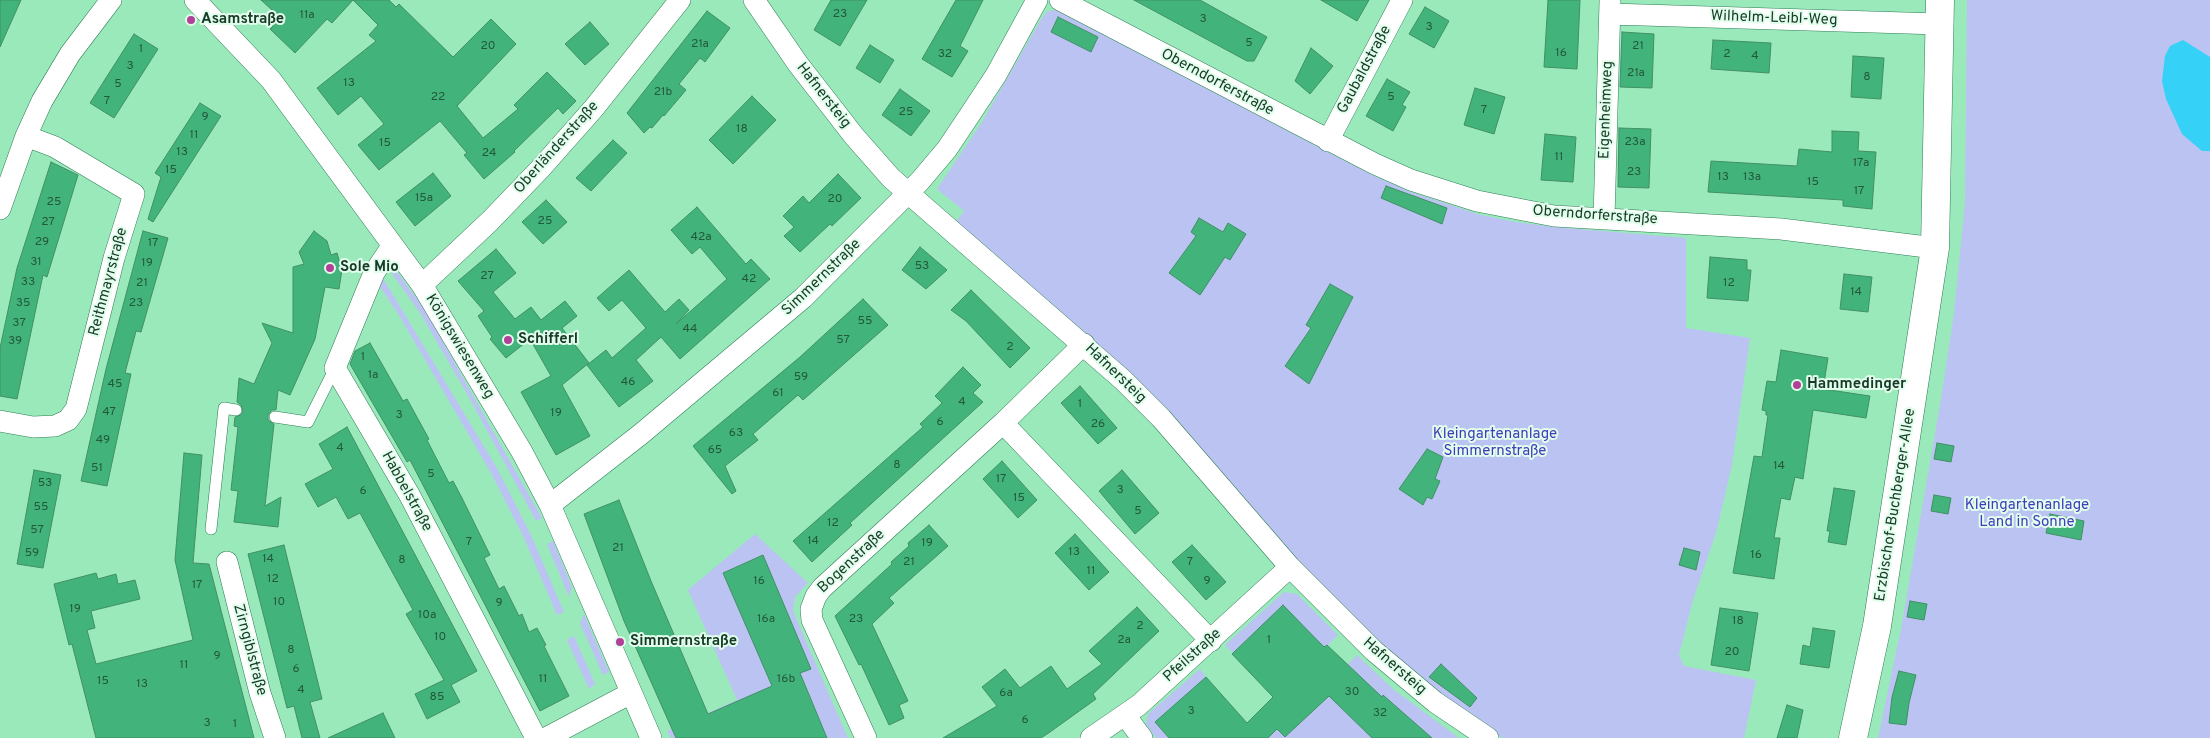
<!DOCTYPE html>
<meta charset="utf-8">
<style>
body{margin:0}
canvas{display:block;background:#9ae9bb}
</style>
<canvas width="2210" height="738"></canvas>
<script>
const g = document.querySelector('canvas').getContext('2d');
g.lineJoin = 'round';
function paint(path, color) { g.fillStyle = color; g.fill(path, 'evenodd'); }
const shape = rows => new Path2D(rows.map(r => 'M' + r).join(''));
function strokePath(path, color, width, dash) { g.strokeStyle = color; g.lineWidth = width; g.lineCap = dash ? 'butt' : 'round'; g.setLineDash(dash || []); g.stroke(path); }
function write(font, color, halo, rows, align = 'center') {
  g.font = font + ' Overpass,sans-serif'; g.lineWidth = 4; g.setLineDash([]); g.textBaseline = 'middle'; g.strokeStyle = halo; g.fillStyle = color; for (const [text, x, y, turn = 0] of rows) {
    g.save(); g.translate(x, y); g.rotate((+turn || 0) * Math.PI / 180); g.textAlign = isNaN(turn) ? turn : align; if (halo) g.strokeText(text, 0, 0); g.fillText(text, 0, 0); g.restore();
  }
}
paint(shape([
 [1967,0,2210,0,2210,738,1878,738,1901,629,1940,405,1954,313,1965,203],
 [1056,10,1372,175,1411,192,1481,215,1516,222,1554,227,1686,238,1686,328,1750,338,1732,465,1716,533,1693,600,1679,655,1684,666,1756,680,1744,738,1503,738,1470,717,1409,671,1297,561,1132,374,956,222,964,211,937,189,982,122,1043,16,1048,11],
 [393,266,425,310,542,518,536,521,466,392,420,313,388,268],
 [381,275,497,468,531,535,564,612,557,615,524,538,491,473,400,317,377,282],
 [755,534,808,583,795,597,793,611,848,738,671,738,667,731,737,700,688,590],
 [553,541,572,587,569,597,547,544],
 [1284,592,1297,594,1338,635,1327,646,1308,704,1357,655,1393,689,1459,738,1233,738,1290,683,1236,656,1225,645],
 [584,614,609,672,603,675,580,623],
 [574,636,595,684,589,689,567,640],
 [1200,669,1209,681,1226,738,1156,738,1146,724,1148,714]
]), '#bbc3f3');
paint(shape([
 [2183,40,2210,57,2210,151,2202,151,2182,134,2166,99,2162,81,2165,56,2170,46]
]), '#35d1f6');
const building = shape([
 [0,0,21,0,0,47,0,0],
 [261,0,389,0,396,7,399,4,453,57,491,19,516,44,457,106,483,138,518,109,514,105,547,72,576,101,563,114,558,108,514,151,515,152,484,179,464,155,467,153,440,121,379,170,358,145,384,124,361,96,338,115,317,88,376,41,369,35,378,25,353,0,332,23,327,19,295,53,270,29,281,18,261,0],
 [831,0,867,0,840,46,814,30,831,0],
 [956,0,983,0,960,46,968,51,952,77,922,59,956,0],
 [1134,0,1200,0,1267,37,1254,61,1247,61,1134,0],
 [1321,0,1369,0,1357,21,1321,0],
 [1548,0,1580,0,1577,69,1544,67,1548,0],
 [1425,7,1449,21,1434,48,1409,34,1425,7],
 [707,11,730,28,705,62,700,58,679,84,686,90,664,116,663,115,652,128,650,127,644,133,627,113,707,11],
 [1058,17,1098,37,1091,52,1051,32,1058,17],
 [590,22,609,44,585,65,565,44,590,22],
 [1622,32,1654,34,1652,88,1620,87,1622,32],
 [134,34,158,49,114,118,90,103,134,34],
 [1713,40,1771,43,1769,73,1711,69,1713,40],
 [870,45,894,60,880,83,856,68,870,45],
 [1311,48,1333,66,1310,94,1295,81,1311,48],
 [1853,56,1884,58,1881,99,1851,97,1853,56],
 [1387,79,1410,92,1402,105,1406,107,1393,131,1366,116,1387,79],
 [1475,88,1505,97,1494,134,1464,125,1475,88],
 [900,89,930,111,911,136,882,115,900,89],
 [752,96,776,120,733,164,709,140,752,96],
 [200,103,221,116,153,222,148,219,161,177,155,173,200,103],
 [1619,128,1651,129,1649,188,1618,187,1619,128],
 [1832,131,1859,132,1858,151,1876,152,1872,209,1843,206,1843,200,1708,192,1711,161,1797,166,1799,149,1832,152,1832,131],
 [1545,134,1576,137,1573,182,1541,180,1545,134],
 [613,140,627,153,591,191,576,178,613,140],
 [51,162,78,175,47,277,43,275,17,399,0,396,0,348,17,268,51,162],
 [433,173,451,196,415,226,396,202,433,173],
 [838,174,861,198,832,226,830,224,800,252,784,236,794,227,783,216,803,196,809,203,838,174],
 [1386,186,1447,208,1442,224,1381,198,1386,186],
 [546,200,567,222,543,244,522,222,546,200],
 [697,207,746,264,751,259,770,279,680,359,661,337,636,360,653,381,619,407,587,365,606,350,612,358,646,328,622,300,609,311,597,298,629,270,665,312,679,299,689,310,676,324,727,279,700,247,692,254,671,230,697,207],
 [1199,218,1223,232,1228,223,1246,234,1230,260,1225,257,1200,295,1169,273,1196,236,1191,232,1199,218],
 [143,231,168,238,141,332,136,331,125,373,131,374,107,486,81,481,106,369,143,231],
 [314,231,327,241,331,255,337,253,342,270,339,289,325,287,315,339,290,395,278,390,276,410,272,410,268,415,268,420,274,424,265,506,281,497,278,527,234,522,238,491,231,490,238,427,234,426,235,417,241,415,243,411,241,405,237,402,239,378,254,384,272,343,262,323,293,333,293,267,304,264,299,252,314,231],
 [920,247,947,270,926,289,902,270,920,247],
 [496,249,516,273,493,292,515,319,531,307,541,320,565,301,577,316,562,328,589,363,562,385,590,436,556,455,521,392,551,376,530,339,506,358,490,339,492,337,478,316,484,311,458,281,496,249],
 [1710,257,1747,260,1747,270,1751,270,1748,301,1707,298,1710,257],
 [1844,274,1872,277,1868,312,1840,309,1844,274],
 [1330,284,1353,297,1309,384,1285,366,1311,328,1306,325,1330,284],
 [971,290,1030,348,1010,368,966,321,951,310,971,290],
 [863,299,888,325,803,400,798,395,753,434,758,440,725,466,736,491,732,494,693,446,800,357,863,299],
 [370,343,403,401,407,399,429,439,427,440,449,483,453,481,462,498,490,555,484,558,499,589,504,586,519,616,522,614,529,632,537,628,546,645,544,646,569,696,540,711,410,460,407,462,350,364,355,351,370,343],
 [1781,350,1828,358,1823,389,1870,396,1866,418,1813,410,1803,479,1795,477,1790,500,1781,498,1774,538,1780,538,1774,579,1733,573,1754,456,1762,457,1768,415,1766,415,1766,411,1762,410,1767,381,1776,382,1781,350],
 [963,367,981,385,973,393,983,402,850,523,852,525,812,562,793,541,923,427,920,424,942,403,935,396,963,367],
 [1080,386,1117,428,1098,444,1061,403,1080,386],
 [347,427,477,671,451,685,460,702,427,719,415,694,444,680,406,614,413,610,360,513,348,519,336,497,318,507,305,484,333,469,319,444,347,427],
 [1937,443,1954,446,1951,462,1934,459,1937,443],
 [1427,449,1443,457,1435,479,1440,481,1432,499,1427,497,1423,505,1399,489,1427,449],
 [184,453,202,455,193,563,209,564,254,738,96,738,72,644,69,645,54,584,96,573,98,579,116,574,118,584,135,580,140,599,91,611,95,628,87,630,96,664,193,640,175,560,184,453],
 [1002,461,1037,500,1018,518,983,479,1002,461],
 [34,470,61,475,43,568,17,564,34,470],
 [1122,470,1159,513,1135,534,1099,491,1122,470],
 [1834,488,1855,491,1846,545,1828,542,1830,531,1827,531,1834,488],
 [1934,495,1951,498,1948,514,1931,511,1934,495],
 [619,500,651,581,708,714,772,686,723,573,763,555,811,669,800,673,827,738,676,738,624,621,584,514,619,500],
 [2050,514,2084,521,2081,540,2046,533,2050,514],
 [929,525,948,546,889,598,894,603,872,624,908,701,899,705,904,718,889,725,861,664,859,665,835,616,892,564,891,562,909,546,908,543,929,525],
 [1075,534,1109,572,1089,590,1055,553,1075,534],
 [284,545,322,699,310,702,320,738,302,738,294,706,287,708,248,554,284,545],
 [1192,545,1226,582,1206,600,1172,562,1192,545],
 [1684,548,1700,552,1696,570,1679,565,1684,548],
 [1910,601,1927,604,1924,620,1907,617,1910,601],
 [1283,605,1324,647,1327,645,1382,697,1383,695,1432,738,1372,738,1329,696,1285,737,1277,729,1268,738,1169,738,1155,722,1206,677,1247,723,1273,697,1232,654,1283,605],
 [1137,607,1159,631,1093,694,1096,699,1050,732,1041,738,943,738,997,706,982,687,1005,669,1020,688,1051,666,1067,689,1102,664,1089,651,1137,607],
 [1720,608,1758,613,1749,671,1711,665,1720,608],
 [1813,628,1835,631,1829,668,1800,664,1803,645,1810,647,1813,628],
 [1441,664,1477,698,1470,707,1429,677,1441,664],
 [1899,671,1916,675,1909,703,1906,725,1889,723,1892,697,1899,671],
 [1787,705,1803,710,1797,738,1777,738,1787,705],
 [383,713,395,738,328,738,383,713]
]);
paint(building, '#42b37a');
strokePath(building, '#419066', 1);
const lane = shape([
 [275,417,308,422,335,368],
 [211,529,224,408,236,410]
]);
const street = shape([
 [195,0,271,80,422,285,522,452,550,505,651,738],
 [754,0,798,64,854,136,891,178,1123,380,1161,418,1290,567,1374,651,1435,702,1488,738],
 [1060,0,1375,164,1411,180,1477,201,1554,216,1781,229,1935,248],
 [1610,14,1939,24],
 [1328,141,1402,0],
 [0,209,26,136,42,101,70,54,111,0],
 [1604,219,1610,2],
 [392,246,374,273,335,368,410,496,536,738],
 [422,285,490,221,540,169,594,108,680,0],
 [0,421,33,427,55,426,68,420,76,409,114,258,134,194,55,147,26,136],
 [1003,423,1211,641],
 [550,505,641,434,803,298,920,181,947,149,971,113,996,75,1037,0],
 [227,562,260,693,275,738],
 [1125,715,1142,738],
 [546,738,631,693],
 [866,738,812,620,811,609,816,596,822,588,1003,423,1084,344],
 [1091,738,1139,705,1290,567]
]);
const secondary = shape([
 [1853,738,1877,626,1935,248,1940,0]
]);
strokePath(lane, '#2d7e55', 12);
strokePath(street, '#2d7e55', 22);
strokePath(secondary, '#2d7e55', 29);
strokePath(lane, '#fff', 11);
strokePath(street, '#fff', 21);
strokePath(secondary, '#fff', 28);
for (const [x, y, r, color] of [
 [191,20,5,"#b23f98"],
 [330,268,5,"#b23f98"],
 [508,340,5,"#b23f98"],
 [1797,385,5,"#b23f98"],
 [620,642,5,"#b23f98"]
]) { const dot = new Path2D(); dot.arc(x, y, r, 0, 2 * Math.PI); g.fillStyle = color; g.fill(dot); strokePath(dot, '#e0feeb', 2); }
write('12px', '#23583c', null, [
 ["23",840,15],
 ["11a",307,16],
 ["3",1203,20],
 ["3",1429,28],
 ["5",1249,44],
 ["21a",700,45],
 ["20",488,47],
 ["21",1638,47],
 ["1",141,50],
 ["16",1561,54],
 ["32",945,55],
 ["2",1727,55],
 ["4",1755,57],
 ["3",130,67],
 ["21a",1636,74],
 ["8",1867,78],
 ["13",349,84],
 ["5",118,85],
 ["21b",663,93],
 ["22",438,98],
 ["5",1391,98],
 ["7",107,102],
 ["7",1484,111],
 ["25",906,113],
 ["9",205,118],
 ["18",742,130],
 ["11",194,136],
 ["23a",1635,143],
 ["15",385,144],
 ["13",182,153],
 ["24",489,154],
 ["11",1559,158],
 ["17a",1861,164],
 ["15",171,171],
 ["23",1634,173],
 ["13",1723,178],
 ["13a",1752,178],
 ["15",1813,183],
 ["17",1859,192],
 ["15a",424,199],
 ["20",835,200],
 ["25",54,203],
 ["25",545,222],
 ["27",48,223],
 ["42a",701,238],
 ["29",42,243],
 ["17",153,244],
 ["31",36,263],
 ["19",147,264],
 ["53",922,267],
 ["27",487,277],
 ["42",749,280],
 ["33",28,283],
 ["21",142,284],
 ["12",1729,284],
 ["14",1856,293],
 ["35",23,304],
 ["23",136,304],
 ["55",865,322],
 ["37",19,324],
 ["44",690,330],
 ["57",843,341],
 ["39",15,342],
 ["2",1010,348],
 ["1",363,358],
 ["1a",373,376],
 ["59",801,378],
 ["46",628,383],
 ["45",115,385],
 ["61",778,394],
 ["4",962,403],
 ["1",1080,405],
 ["47",109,413],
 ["19",556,414],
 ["3",399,416],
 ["6",940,423],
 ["26",1098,425],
 ["63",736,434],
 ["49",103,441],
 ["4",340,449],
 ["65",715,451],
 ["8",897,466],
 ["14",1779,467],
 ["51",97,469],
 ["5",431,475],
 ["17",1001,480],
 ["53",45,484],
 ["3",1120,491],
 ["6",363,492],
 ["15",1019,499],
 ["55",41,508],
 ["5",1138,512],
 ["12",833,524],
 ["57",37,531],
 ["14",813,542],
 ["7",469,543],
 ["19",927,544],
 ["21",618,549],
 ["13",1074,553],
 ["59",32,554],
 ["16",1756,556],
 ["14",268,560],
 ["8",402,561],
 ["21",909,563],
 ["7",1190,563],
 ["11",1091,572],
 ["12",273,580],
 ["16",759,582],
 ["9",1207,582],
 ["17",197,586],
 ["10",279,603],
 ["9",499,604],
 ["19",75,610],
 ["10a",427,616],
 ["16a",766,620],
 ["23",856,620],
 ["18",1738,622],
 ["2",1140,627],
 ["10",440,638],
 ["2a",1124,641],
 ["1",1269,641],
 ["8",291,651],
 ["20",1732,653],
 ["9",217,657],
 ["11",184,666],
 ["6",296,670],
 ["11",543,680],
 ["16b",786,680],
 ["15",103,682],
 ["13",142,685],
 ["4",301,691],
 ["30",1352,693],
 ["6a",1006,694],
 ["85",437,698],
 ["3",1191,712],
 ["32",1380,714],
 ["6",1025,721],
 ["3",207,724],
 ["1",235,725]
]);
write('15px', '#193a28', '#e0feeb', [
 ["Wilhelm-Leibl-Weg",1774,19,2],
 ["Gaubaldstraße",1365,70,-62],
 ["Oberndorferstraße",1217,83,28],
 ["Hafnersteig",823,96,52],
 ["Eigenheimweg",1607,110,-88],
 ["Oberländerstraße",557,148,-48],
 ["Oberndorferstraße",1595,216,4],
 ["Simmernstraße",822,278,-44],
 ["Reithmayrstraße",109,282,-75],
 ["Königswiesenweg",459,347,59],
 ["Hafnersteig",1115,374,44],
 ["Habbelstraße",406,492,61],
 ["Erzbischof-Buchberger-Allee",1896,505,-81],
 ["Bogenstraße",852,562,-43],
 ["Zirngiblstraße",249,650,75],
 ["Pfeilstraße",1193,656,-42],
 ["Hafnersteig",1394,667,41]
]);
write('bold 15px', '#193a28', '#e0feeb', [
 ["Asamstraße",201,20],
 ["Sole Mio",340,268],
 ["Schifferl",518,340],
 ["Hammedinger",1807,385],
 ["Simmernstraße",630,642]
], 'left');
write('15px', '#433abc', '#e0feeb', [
 ["Kleingartenanlage",1495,435],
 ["Simmernstraße",1495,452],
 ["Kleingartenanlage",2027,506],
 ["Land in Sonne",2027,523]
]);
</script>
